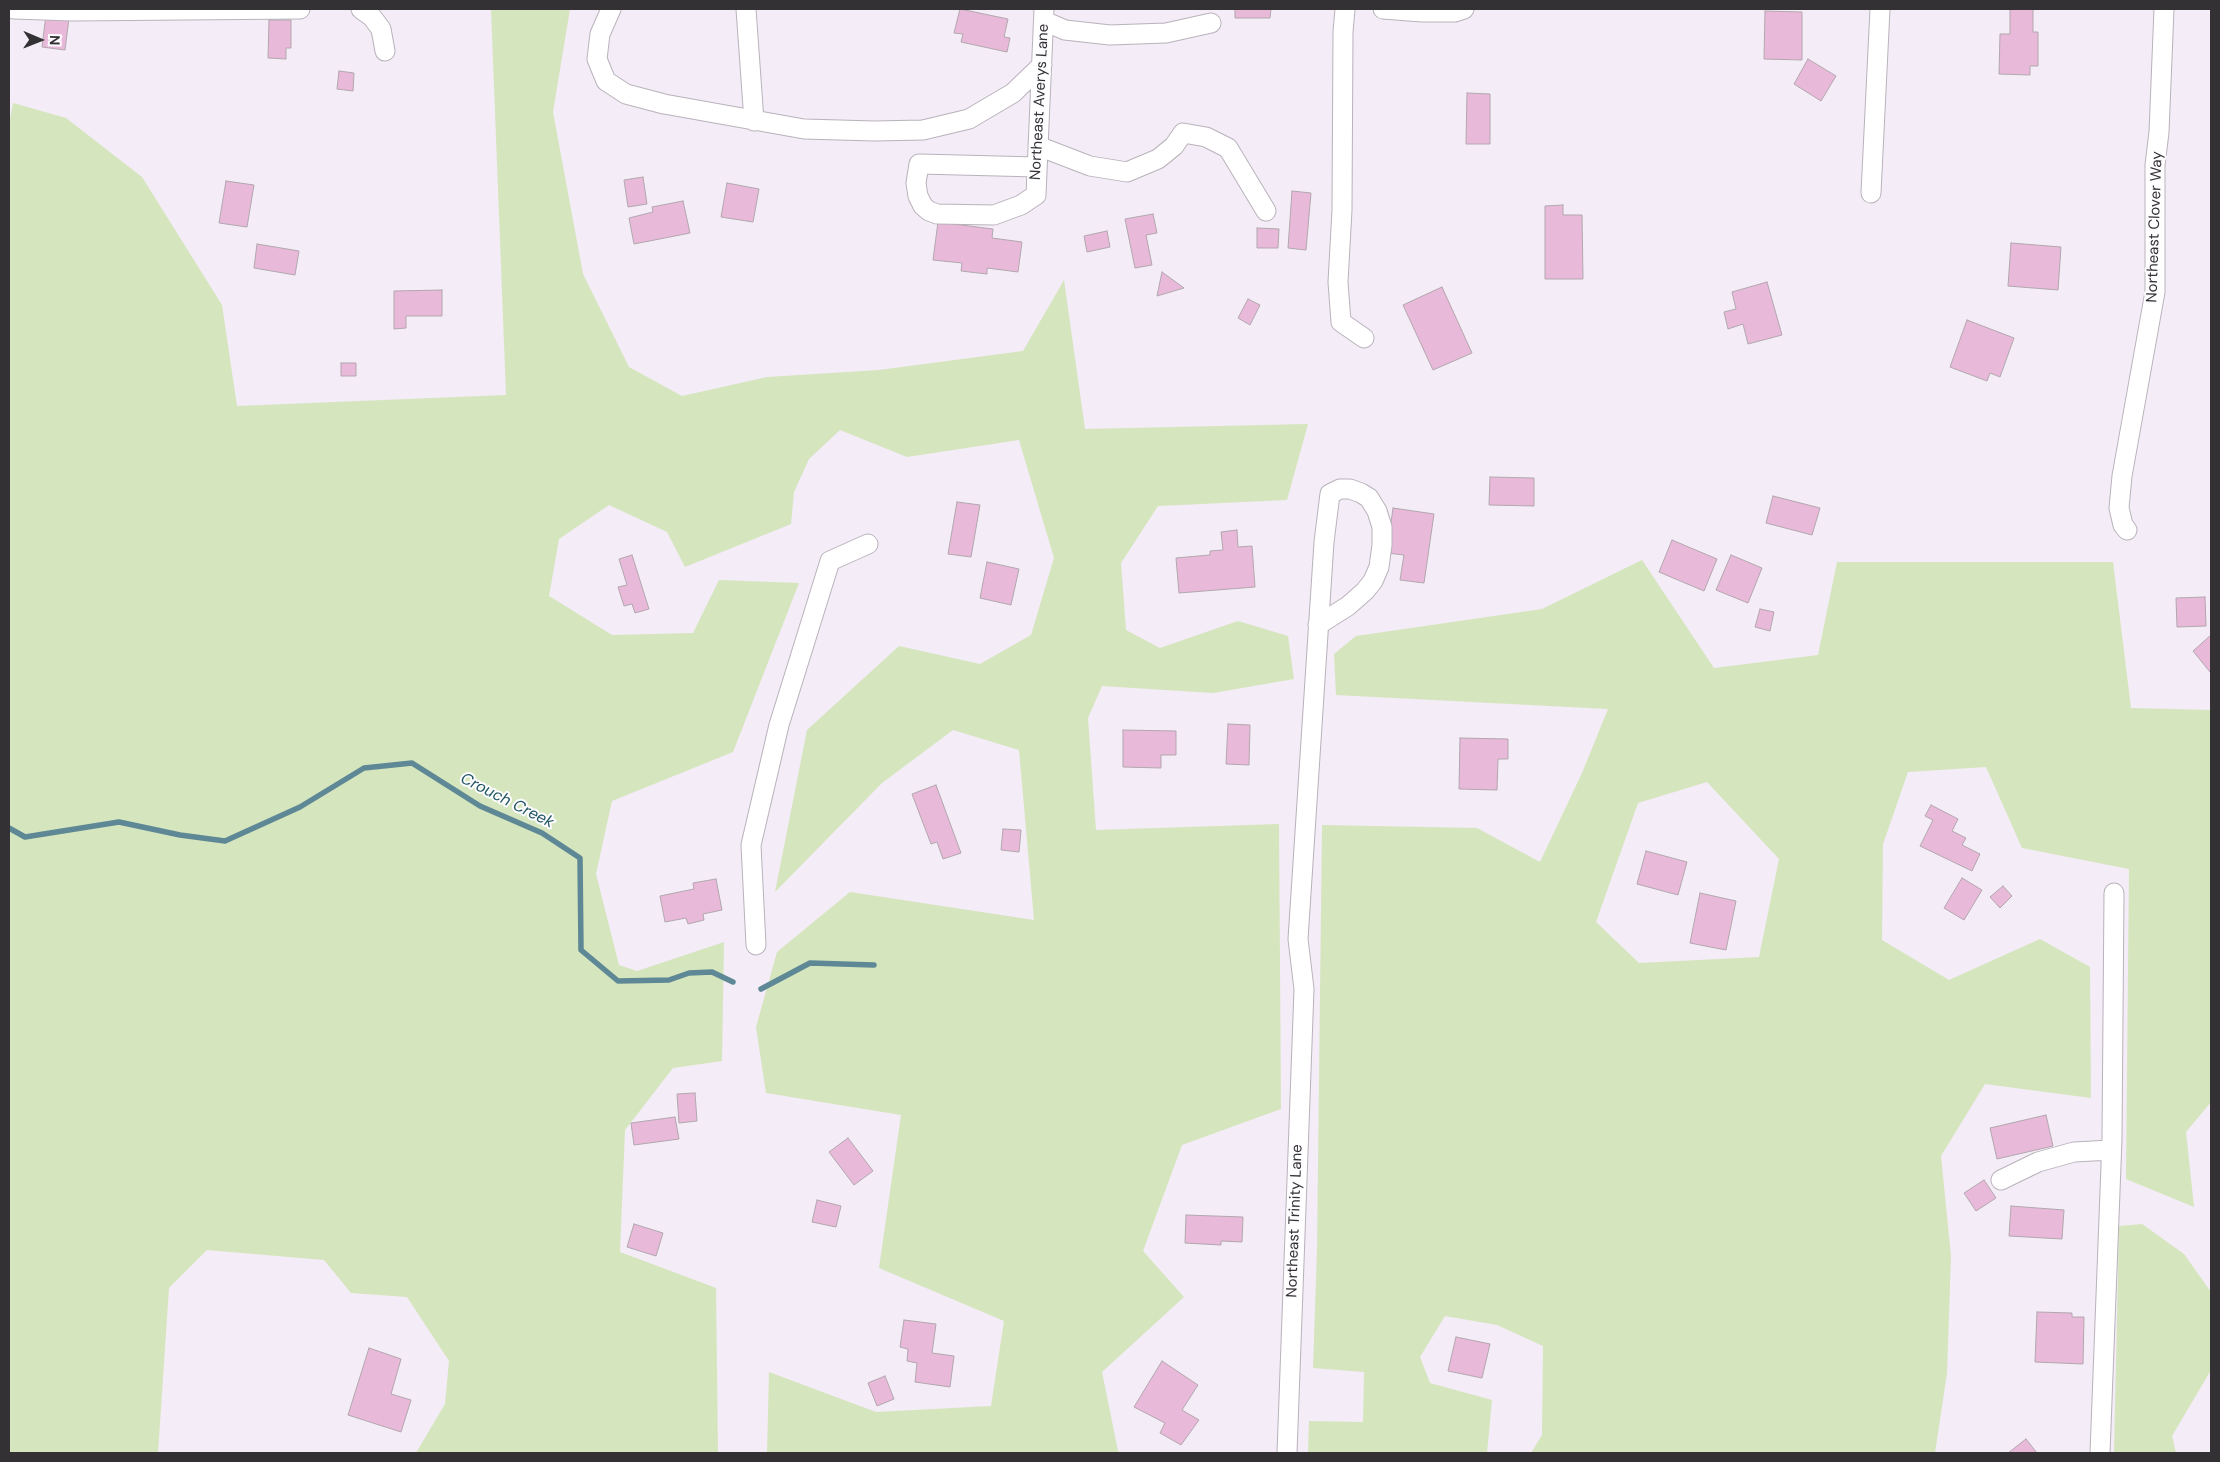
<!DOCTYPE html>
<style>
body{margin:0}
#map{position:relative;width:2220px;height:1462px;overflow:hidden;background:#f4ecf6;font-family:"DM Sans",sans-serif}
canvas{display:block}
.frame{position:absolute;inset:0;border:10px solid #343135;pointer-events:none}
.north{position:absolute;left:15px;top:15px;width:50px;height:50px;-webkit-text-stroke:4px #fdfcfe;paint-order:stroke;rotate:91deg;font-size:14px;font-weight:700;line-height:20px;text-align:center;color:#343135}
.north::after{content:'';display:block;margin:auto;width:18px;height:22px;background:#343135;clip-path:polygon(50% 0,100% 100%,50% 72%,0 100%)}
</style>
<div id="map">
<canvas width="2220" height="1462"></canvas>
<div class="frame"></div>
<div class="north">N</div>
</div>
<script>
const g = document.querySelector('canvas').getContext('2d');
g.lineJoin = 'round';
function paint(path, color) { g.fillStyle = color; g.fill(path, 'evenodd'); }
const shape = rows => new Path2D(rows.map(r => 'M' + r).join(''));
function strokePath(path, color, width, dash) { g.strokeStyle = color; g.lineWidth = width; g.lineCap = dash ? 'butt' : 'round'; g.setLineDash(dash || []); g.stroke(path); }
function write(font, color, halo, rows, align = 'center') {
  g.font = font + ' "DM Sans",sans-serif'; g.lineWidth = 4; g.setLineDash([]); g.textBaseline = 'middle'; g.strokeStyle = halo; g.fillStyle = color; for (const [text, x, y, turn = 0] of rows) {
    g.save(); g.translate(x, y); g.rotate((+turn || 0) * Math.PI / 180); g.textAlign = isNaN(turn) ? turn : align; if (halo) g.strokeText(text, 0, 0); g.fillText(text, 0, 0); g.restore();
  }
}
paint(shape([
 [491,9,570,9,553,112,583,274,629,367,682,396,767,377,879,370,1023,351,1064,280,1085,429,1308,424,1287,500,1158,506,1121,563,1126,630,1160,648,1238,621,1288,636,1294,679,1213,693,1102,686,1088,718,1096,830,1279,824,1281,1109,1182,1145,1143,1251,1184,1297,1102,1372,1118,1451,1123,1453,767,1453,769,1372,876,1412,991,1406,1004,1321,879,1268,901,1115,766,1093,756,1027,777,952,850,892,1034,920,1019,750,953,730,882,783,775,892,807,730,899,646,980,664,1031,635,1054,558,1019,440,907,457,840,430,809,459,794,492,791,524,685,567,667,532,609,505,559,539,549,596,612,635,693,633,719,580,799,583,733,752,612,801,596,874,619,965,637,971,724,942,722,1061,673,1068,625,1130,620,1252,716,1288,718,1453,416,1453,445,1404,449,1361,407,1297,351,1293,324,1260,207,1250,169,1288,158,1453,9,1453,9,125,13,103,66,118,142,177,222,305,237,406,506,395],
 [1642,560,1714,668,1818,655,1837,562,2113,562,2131,708,2211,710,2211,1102,2186,1132,2194,1207,2126,1179,2129,869,2022,848,1986,767,1908,772,1883,844,1882,940,1949,980,2040,939,2090,967,2091,1098,1985,1084,1941,1156,1951,1256,1947,1373,1935,1453,1531,1453,1542,1435,1543,1346,1497,1325,1445,1316,1420,1357,1430,1383,1492,1400,1487,1453,1308,1453,1309,1421,1363,1422,1364,1372,1313,1368,1317,1250,1322,825,1477,828,1540,862,1582,773,1608,709,1336,695,1334,654,1356,636,1542,609],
 [1707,782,1779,859,1759,957,1639,963,1596,922,1638,803],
 [2142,1224,2184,1254,2211,1292,2211,1370,2172,1436,2176,1453,2114,1453,2119,1226]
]), '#d5e5bd');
strokePath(shape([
 [9,828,25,837,119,822,180,835,225,841,300,807,364,768,412,763,480,806,542,833,580,858,581,950,618,981,669,980,689,973,712,972,733,982],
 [761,989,810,963,874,965]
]), '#5e8895', 5.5);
const building = shape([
 [960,9,1008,19,1004,37,1010,38,1007,52,961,42,963,34,954,33,960,9],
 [1235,9,1271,9,1270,18,1235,18,1235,9],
 [2010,9,2033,9,2033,32,2038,32,2038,66,2030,66,2030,75,1999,74,2000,34,2010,34,2010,9],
 [1765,11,1802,12,1802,60,1764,59,1765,11],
 [46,15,69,18,65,50,42,47,46,15],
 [269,20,291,20,291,48,286,48,286,59,268,58,269,20],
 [1808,59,1836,76,1821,101,1794,84,1808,59],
 [339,71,354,73,353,91,337,89,339,71],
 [1467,93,1490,94,1490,144,1466,144,1467,93],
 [643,177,647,204,628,207,624,180,643,177],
 [226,181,254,185,247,227,219,223,226,181],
 [727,183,759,189,753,222,721,217,727,183],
 [1292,191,1311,193,1306,250,1288,248,1292,191],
 [683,201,690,233,634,244,629,218,653,212,652,207,683,201],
 [1563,205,1563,215,1582,215,1583,279,1545,279,1545,206,1563,205],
 [1153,214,1157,233,1146,235,1152,265,1135,268,1125,219,1153,214],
 [938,222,993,229,992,238,1022,242,1018,272,987,268,987,274,961,271,962,263,933,260,938,222],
 [1257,228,1279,229,1278,248,1257,248,1257,228],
 [1107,231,1110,247,1087,252,1084,236,1107,231],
 [2011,243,2061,247,2058,290,2008,286,2011,243],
 [257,244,299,251,295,275,254,268,257,244],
 [1162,272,1184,288,1157,296,1162,272],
 [1767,282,1782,335,1748,344,1743,324,1728,329,1724,312,1736,309,1732,292,1767,282],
 [1442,287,1472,353,1433,370,1403,305,1442,287],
 [442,290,442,316,406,316,406,328,394,329,394,291,442,290],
 [1248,299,1260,305,1250,325,1238,318,1248,299],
 [1967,320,2014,338,2000,377,1990,373,1987,381,1950,367,1967,320],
 [341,363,356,363,356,376,341,376,341,363],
 [1490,477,1534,478,1534,506,1489,505,1490,477],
 [1773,496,1820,508,1812,535,1766,523,1773,496],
 [957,502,980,505,971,557,948,554,957,502],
 [1393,508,1434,514,1424,583,1400,580,1404,555,1387,553,1393,508],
 [1237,530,1238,547,1252,546,1255,587,1179,593,1176,558,1210,555,1210,551,1223,550,1221,532,1237,530],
 [1672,540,1717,559,1704,591,1659,572,1672,540],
 [632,555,649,609,635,613,632,604,624,606,618,587,627,585,619,559,632,555],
 [1731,555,1762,568,1748,603,1716,590,1731,555],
 [987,562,1019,569,1011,605,980,598,987,562],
 [2205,597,2206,626,2177,627,2176,598,2205,597],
 [1760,609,1774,612,1770,631,1755,627,1760,609],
 [2211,635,2211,671,2210,672,2193,651,2211,635],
 [1228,724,1250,725,1249,765,1226,764,1228,724],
 [1123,730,1176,731,1176,755,1161,755,1161,768,1123,767,1123,730],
 [1460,738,1508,739,1508,759,1498,759,1497,790,1459,789,1460,738],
 [936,785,961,853,943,859,937,842,931,844,912,794,936,785],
 [1931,805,1958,819,1952,831,1966,838,1962,845,1980,854,1972,871,1920,846,1933,820,1925,816,1931,805],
 [1003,829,1021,830,1019,852,1001,850,1003,829],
 [1646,851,1687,862,1678,895,1637,884,1646,851],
 [1962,878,1982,890,1964,920,1944,908,1962,878],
 [716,879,722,910,703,914,704,920,688,924,686,918,665,922,660,896,694,889,693,883,716,879],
 [2003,886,2012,896,2000,908,1990,897,2003,886],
 [1700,893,1736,901,1726,950,1690,943,1700,893],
 [695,1093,697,1121,679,1123,677,1094,695,1093],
 [2046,1115,2053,1146,1997,1159,1990,1128,2046,1115],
 [675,1117,679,1139,634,1145,631,1123,675,1117],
 [848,1138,873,1171,854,1185,829,1152,848,1138],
 [1984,1180,1996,1198,1976,1211,1964,1193,1984,1180],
 [817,1200,841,1206,836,1227,812,1222,817,1200],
 [2011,1206,2064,1210,2062,1239,2009,1236,2011,1206],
 [1186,1215,1243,1217,1242,1242,1221,1241,1221,1245,1185,1243,1186,1215],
 [634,1224,663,1233,656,1256,627,1247,634,1224],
 [2037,1312,2072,1313,2072,1317,2084,1317,2083,1364,2035,1362,2037,1312],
 [904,1320,936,1324,932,1353,954,1356,950,1387,915,1382,917,1363,907,1361,908,1349,900,1347,904,1320],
 [1456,1337,1490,1344,1482,1378,1448,1371,1456,1337],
 [369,1348,401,1359,391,1394,411,1400,401,1432,348,1415,369,1348],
 [1162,1361,1198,1385,1182,1410,1199,1420,1181,1445,1160,1433,1165,1423,1134,1407,1162,1361],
 [885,1376,894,1399,877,1406,868,1383,885,1376],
 [2026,1439,2037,1453,2008,1453,2026,1439]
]);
paint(building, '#e9b9d9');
strokePath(building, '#b1a7ae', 1);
const minor = shape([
 [14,9,72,11,300,9],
 [361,9,372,17,381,29,385,51],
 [611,9,600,34,597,59,606,81,626,94,664,104,804,129,874,131,923,130,969,119,1013,93,1042,65],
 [746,9,754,121],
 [1345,9,1343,32,1342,210,1338,282,1341,322,1364,338],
 [1383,9,1422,12,1455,12,1464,9],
 [1044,21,1065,30,1110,35,1166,33,1211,23],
 [1038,146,1090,166,1127,172,1158,159,1174,146,1183,133,1206,137,1228,148,1266,211],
 [1037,167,919,164,916,183,918,196,923,206,929,211,937,214,994,215,1021,205,1036,195,1044,9],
 [1871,193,1880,9],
 [2127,530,2123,525,2119,508,2122,476,2155,292,2155,165,2159,132,2164,9],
 [756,945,751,845,779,725,830,561,868,544],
 [2001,1180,2038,1162,2074,1152,2111,1150],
 [1287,1453,1304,989,1298,939,1318,634,1324,542,1330,494,1340,489,1350,489,1361,493,1369,498,1377,511,1382,527,1382,545,1379,567,1373,581,1365,591,1348,606,1318,625],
 [2100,1453,2112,1139,2114,893]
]);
strokePath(minor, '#b9b2bb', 21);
strokePath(minor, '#fff', 19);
write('15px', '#343135', '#fdfcfe', [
 ["Northeast Averys Lane",1040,102,-87],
 ["Northeast Clover Way",2155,227,-88],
 ["Northeast Trinity Lane",1295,1221,-88]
]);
write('italic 16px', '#1f5461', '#fdfcfe', [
 ["Crouch Creek",507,801,27]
]);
</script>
